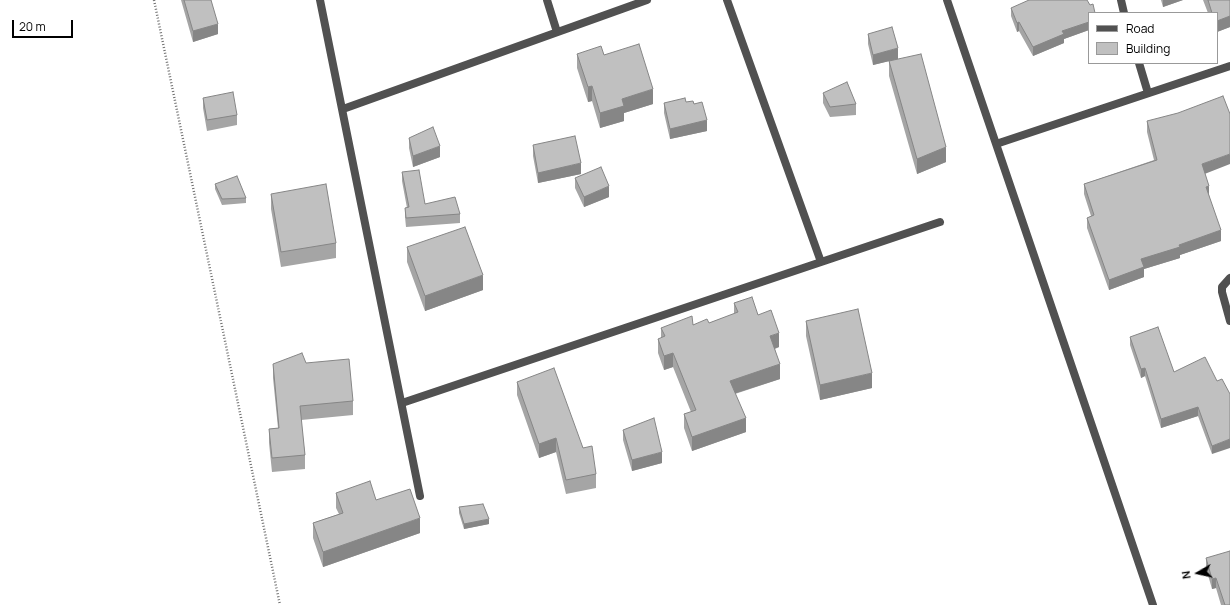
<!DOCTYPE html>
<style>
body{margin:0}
#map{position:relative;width:1230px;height:605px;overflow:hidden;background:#fff;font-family:Manrope,sans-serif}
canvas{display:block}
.legend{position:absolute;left:1088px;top:12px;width:130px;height:52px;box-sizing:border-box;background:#fff;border:1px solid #999;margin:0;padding:5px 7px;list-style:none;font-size:12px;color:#000}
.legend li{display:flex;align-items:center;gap:8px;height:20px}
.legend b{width:20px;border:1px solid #999}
.north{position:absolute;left:1178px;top:553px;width:40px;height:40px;-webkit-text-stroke:3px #fff;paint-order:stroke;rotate:261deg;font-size:11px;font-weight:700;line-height:16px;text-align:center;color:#000}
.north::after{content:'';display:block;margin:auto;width:14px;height:18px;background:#000;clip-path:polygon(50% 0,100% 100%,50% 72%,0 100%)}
.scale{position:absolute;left:12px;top:20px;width:61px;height:18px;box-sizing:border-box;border:2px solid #000;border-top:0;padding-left:5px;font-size:12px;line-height:14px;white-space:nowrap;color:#000;-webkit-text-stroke:3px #fff;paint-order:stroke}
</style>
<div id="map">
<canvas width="1230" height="605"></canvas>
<ul class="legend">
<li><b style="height:5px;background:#515151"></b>Road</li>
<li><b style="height:11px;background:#c0c0c0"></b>Building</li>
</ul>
<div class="north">N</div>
<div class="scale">20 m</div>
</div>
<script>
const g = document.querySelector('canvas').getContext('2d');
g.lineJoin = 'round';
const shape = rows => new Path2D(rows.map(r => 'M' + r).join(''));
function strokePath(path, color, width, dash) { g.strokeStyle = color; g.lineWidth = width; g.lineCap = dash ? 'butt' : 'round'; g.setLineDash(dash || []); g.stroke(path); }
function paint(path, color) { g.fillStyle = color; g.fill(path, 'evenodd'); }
strokePath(shape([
 [154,0,280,605]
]), '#737373', 2.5, [1, 2]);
strokePath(shape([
 [320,0,420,496],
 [547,0,557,32],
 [727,0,821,262],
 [947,0,1153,605],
 [1121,0,1124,13],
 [1139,63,1148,93],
 [343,109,647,0],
 [996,144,1230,66],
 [1230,278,1222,287,1222,292,1230,321],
 [402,403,940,222]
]), '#515151', 8);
paint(shape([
 [181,0,211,0,218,34,193,42],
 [1161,0,1183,0,1163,7],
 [1203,0,1230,0,1230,27,1217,32,1217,13,1208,13],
 [1011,8,1089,13,1089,30,1064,39,1064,43,1033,56,1019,31,1017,32,1011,16],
 [868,34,898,59,946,162,917,174,889,76,889,61,873,65,868,44],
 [577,54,604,55,653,104,624,113,624,121,600,128,592,101,588,102,577,68],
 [823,93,856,104,856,115,830,117,823,103],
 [203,98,237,115,237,125,207,131,203,108],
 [686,102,694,104,707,131,670,139,664,113,664,103],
 [1147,121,1205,174,1209,195,1221,241,1180,255,1180,258,1144,269,1144,277,1109,290,1087,228,1087,218,1091,216,1084,194,1084,184,1154,160,1147,132],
 [409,138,440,157,413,167,409,148],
 [533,145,581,174,538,183,533,156],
 [402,172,425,204,460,214,460,223,406,227,405,217,405,208,407,208,402,181],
 [575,178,609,197,584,207,575,188],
 [215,184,246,198,246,203,222,205,215,189],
 [271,194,336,243,336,258,281,267,271,209],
 [407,247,483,290,425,311,407,262],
 [734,303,758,315,779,347,775,349,780,379,735,394,746,432,692,451,684,428,684,414,691,412,673,367,664,370,658,353,658,339,661,338,661,328,709,323,734,314],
 [806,321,872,388,820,400,806,336],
 [1130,337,1174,372,1217,381,1212,454,1198,416,1161,428,1145,376,1141,378,1130,345],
 [306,363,353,401,353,415,301,420,305,455,305,469,272,472,269,443,269,429,278,428,273,378,273,364],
 [517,382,583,448,596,474,596,488,566,494,556,452,539,458,517,395],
 [623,430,662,463,632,471,623,440],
 [336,493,376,500,420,533,323,567,313,538,313,523,339,514,336,508],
 [459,507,489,524,464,529,459,513],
 [1206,558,1230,605,1221,605,1216,588,1212,589,1206,568]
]), '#a5a5a5');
paint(shape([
 [1163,0,1183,0,1163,7],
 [1230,16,1230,27,1217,32,1217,21],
 [1019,22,1019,31,1017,32,1017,23],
 [1089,22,1089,30,1064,39,1064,43,1033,56,1033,47,1062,31],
 [218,24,218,34,193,42,193,31],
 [898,48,898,59,873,65,873,55],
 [592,86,592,101,588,102,588,87],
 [653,89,653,104,624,113,624,121,600,128,600,113,622,99],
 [707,120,707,131,670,139,670,129],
 [440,146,440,157,413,167,413,156],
 [946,147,946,162,917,174,917,159],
 [1230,154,1230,164,1202,175,1202,164],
 [581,163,581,174,538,183,538,173],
 [609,186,609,197,584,207,584,197],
 [1209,186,1209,197,1206,187],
 [1221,230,1221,241,1180,255,1180,258,1144,269,1144,277,1109,290,1109,280,1141,259,1179,245],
 [483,275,483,290,425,311,425,296],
 [779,333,779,347,770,350,770,336],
 [673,353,673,367,664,370,664,356],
 [780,364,780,379,730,395,730,381],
 [1145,368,1145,376,1141,378,1141,369],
 [872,373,872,388,820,400,820,385],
 [1198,407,1198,416,1161,428,1161,419],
 [746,418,746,432,692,451,692,437],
 [556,438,556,452,539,458,539,444],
 [1230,439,1230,448,1212,454,1212,446],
 [662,452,662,463,632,471,632,460],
 [420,518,420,533,323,567,323,552],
 [489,519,489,524,464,529,464,524],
 [1216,578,1216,588,1212,589,1212,579]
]), '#868686');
const building = shape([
 [184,0,211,0,218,24,193,31,184,0],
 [1029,0,1087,0,1090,5,1093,4,1095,13,1089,13,1089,22,1062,31,1064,34,1033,47,1019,22,1017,23,1011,8,1029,0],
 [1208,0,1230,0,1230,16,1217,21,1217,13,1212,13,1208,0],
 [892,27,898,48,873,55,868,34,892,27],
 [639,44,653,89,622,99,624,106,600,113,592,86,588,87,577,54,601,46,604,55,639,44],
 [921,54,946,147,917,159,889,61,921,54],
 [847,82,856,104,830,107,823,93,847,82],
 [233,92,237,115,207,120,203,98,233,92],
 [1223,96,1230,114,1230,154,1202,164,1209,186,1206,187,1221,230,1179,245,1180,247,1141,259,1144,267,1109,280,1087,218,1094,215,1084,184,1157,160,1147,121,1178,113,1223,96],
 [685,98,686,102,693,101,694,104,702,102,707,120,670,129,664,103,685,98],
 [433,127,440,146,413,156,409,138,433,127],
 [575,136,581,163,538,173,533,145,575,136],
 [601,167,609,186,584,197,575,178,601,167],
 [419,170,425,204,455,197,460,214,406,218,405,208,409,207,402,172,419,170],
 [237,176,246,198,222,199,215,184,237,176],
 [326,184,336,243,281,252,271,194,326,184],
 [465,227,483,275,425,296,407,247,465,227],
 [752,297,758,315,771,310,779,333,770,336,780,364,730,381,746,418,692,437,684,414,696,410,673,353,664,356,658,339,665,336,661,328,692,316,693,325,707,319,709,323,738,312,734,303,752,297],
 [858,309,872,373,820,385,806,321,858,309],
 [1158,327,1174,372,1205,357,1217,381,1222,379,1230,394,1230,439,1212,446,1198,407,1161,419,1145,368,1141,369,1130,337,1158,327],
 [302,353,306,363,349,359,353,401,300,406,305,455,272,458,269,429,279,428,273,364,302,353],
 [554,368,583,448,592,446,596,474,566,480,556,438,539,444,517,382,554,368],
 [654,418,662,452,632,460,623,430,654,418],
 [370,481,376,500,410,489,420,518,323,552,313,523,343,513,336,493,370,481],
 [483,504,489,519,464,524,459,507,483,504],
 [1230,551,1230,605,1225,605,1216,578,1212,579,1206,558,1230,551]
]);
paint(building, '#c0c0c0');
strokePath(building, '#868686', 1);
</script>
